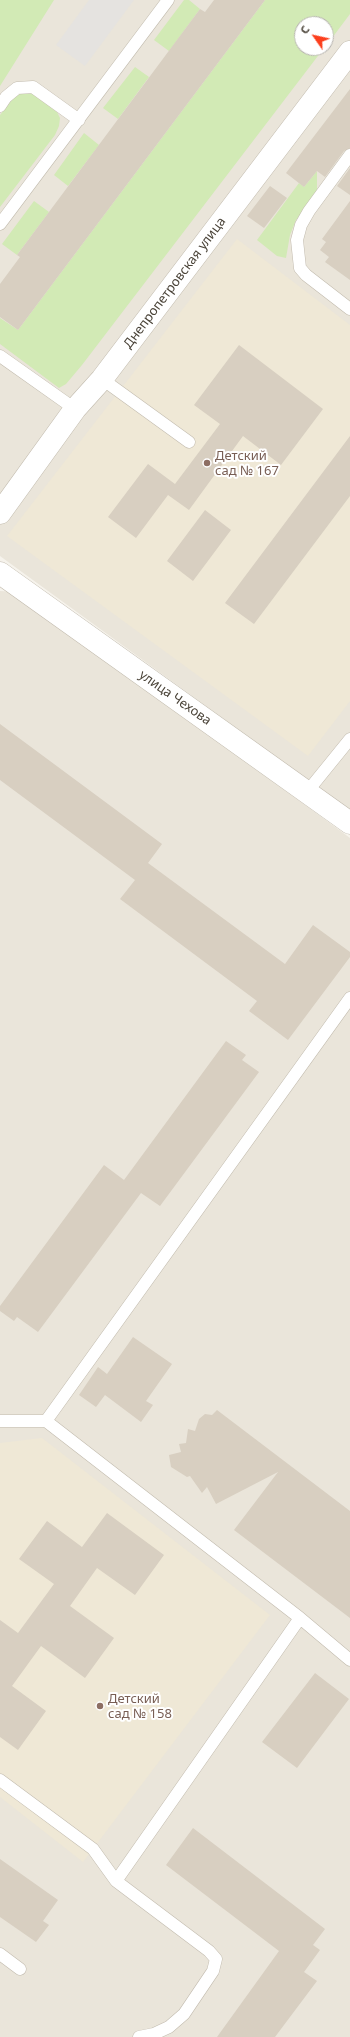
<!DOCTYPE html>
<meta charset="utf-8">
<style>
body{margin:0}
#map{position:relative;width:350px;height:2037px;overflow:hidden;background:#f6f3ec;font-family:"Noto Sans",sans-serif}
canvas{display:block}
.north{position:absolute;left:294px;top:16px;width:40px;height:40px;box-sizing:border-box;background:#fff;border:1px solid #b7b4b0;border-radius:50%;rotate:304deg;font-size:11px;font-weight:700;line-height:16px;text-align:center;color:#4b4439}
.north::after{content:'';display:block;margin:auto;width:14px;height:18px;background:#fc3f1d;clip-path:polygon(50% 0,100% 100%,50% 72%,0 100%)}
</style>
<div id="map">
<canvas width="350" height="2037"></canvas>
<div class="north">С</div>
</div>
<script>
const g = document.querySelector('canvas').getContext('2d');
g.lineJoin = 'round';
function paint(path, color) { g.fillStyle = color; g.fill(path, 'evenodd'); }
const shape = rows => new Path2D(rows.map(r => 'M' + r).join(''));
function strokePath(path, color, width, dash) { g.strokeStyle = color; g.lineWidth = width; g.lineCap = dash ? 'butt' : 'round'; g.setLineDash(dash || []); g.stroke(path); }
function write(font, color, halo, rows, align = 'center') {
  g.font = font + ' "Noto Sans",sans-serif'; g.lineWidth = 4; g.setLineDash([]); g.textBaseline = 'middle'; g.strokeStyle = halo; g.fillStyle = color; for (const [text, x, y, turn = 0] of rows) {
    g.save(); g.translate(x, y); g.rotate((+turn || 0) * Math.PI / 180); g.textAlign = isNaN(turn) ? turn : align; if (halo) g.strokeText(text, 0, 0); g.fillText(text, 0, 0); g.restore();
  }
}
paint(shape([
 [0,0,350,0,350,811,0,556],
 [302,24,326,24,326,48,302,48],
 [0,591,16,592,350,838,350,2037,0,2037]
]), '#eae5da');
paint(shape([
 [237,239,350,325,350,701,308,756,7,536],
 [42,1438,270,1615,83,1862,0,1797,0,1443]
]), '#efe8d6');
paint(shape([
 [0,0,54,0,0,86],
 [184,0,189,0,200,9,169,51,154,40],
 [265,0,350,0,350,14,326,46,326,24,302,24,302,48,324,48,82,365,66,384,59,388,0,344,0,318,18,330],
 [135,67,149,77,118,119,103,108],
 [22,92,30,92,57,112,60,118,59,126,55,135,0,207,0,115,15,96],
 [84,133,99,145,68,186,54,175],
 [317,171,317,193,296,220,290,235,286,258,277,256,257,240,299,183,304,187],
 [34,201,49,212,17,255,2,244]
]), '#d2eab5');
paint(shape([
 [89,0,134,0,85,66,56,45]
]), '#e5e3e0');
paint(shape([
 [214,0,265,0,18,330,0,317,0,284,20,257,17,255,200,9,205,12],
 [350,89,350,148,344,151,325,177,317,171,304,187,286,173],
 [350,168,350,195,337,186],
 [270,186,287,198,264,228,247,216],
 [350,201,350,280,325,262,329,257,320,250,326,242,322,239],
 [239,345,323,409,281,465,243,436,189,510,168,495,136,538,108,517,148,464,175,484,220,424,194,405],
 [350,436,350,496,254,624,225,603],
 [205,510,231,530,193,581,167,561],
 [0,724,162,844,148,863,285,964,313,925,350,952,350,957,288,1040,249,1011,257,1001,120,899,135,880,0,780],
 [226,1041,246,1055,242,1060,259,1072,160,1206,141,1193,38,1332,17,1317,14,1321,0,1311,0,1306,104,1165,124,1180],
 [133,1337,172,1364,146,1401,153,1405,141,1422,105,1395,96,1407,79,1395,98,1367,107,1374],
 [217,1410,350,1511,350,1618,234,1530,278,1472,216,1504,207,1487,202,1493,190,1476,187,1477,171,1467,169,1455,181,1452,179,1444,186,1443,188,1429,195,1431,199,1419,205,1414,212,1415],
 [107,1513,164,1555,135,1595,97,1568,70,1606,114,1638,85,1678,41,1646,12,1686,46,1711,18,1750,0,1737,0,1620,18,1633,54,1584,19,1559,47,1521,82,1547],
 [315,1673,349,1699,297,1768,262,1742],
 [193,1828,325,1929,313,1945,320,1950,304,1972,317,1981,275,2037,217,2037,279,1951,166,1865],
 [0,1859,58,1900,43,1921,49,1925,36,1942,0,1917]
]), '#d8cfc1');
const service = shape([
 [0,106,6,97,17,88,33,87,79,120],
 [350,155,309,211,301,225,297,240,300,268,306,275,350,309],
 [0,224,168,0],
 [0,356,75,409],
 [102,379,189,442],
 [307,792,350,739],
 [0,1421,46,1421,300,1618,350,1660],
 [46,1421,350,998],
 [0,1780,93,1849,116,1881],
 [0,1954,20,1969],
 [139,2037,154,2034,169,2027,184,2014,213,1971,216,1959,209,1951,116,1881,300,1618]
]);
const minor = shape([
 [0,513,75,409,102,379,350,52]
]);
const tertiary = shape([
 [0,573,350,823]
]);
strokePath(service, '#c2bbae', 13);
strokePath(minor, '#c2bbae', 23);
strokePath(tertiary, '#c2bbae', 23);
strokePath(service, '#fff', 12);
strokePath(minor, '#fff', 22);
strokePath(tertiary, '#fff', 22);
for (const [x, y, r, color] of [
 [207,463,4,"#8d6e63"],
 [100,1706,4,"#8d6e63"]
]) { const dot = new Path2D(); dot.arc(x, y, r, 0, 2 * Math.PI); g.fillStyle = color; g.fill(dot); strokePath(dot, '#fff', 1.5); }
write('13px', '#4b4439', '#fff', [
 ["Днепропетровская улица",175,283,-53],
 ["улица Чехова",175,698,35]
]);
write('13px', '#785e54', '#fff', [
 ["Детский",215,456],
 ["сад № 167",215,471],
 ["Детский",108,1699],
 ["сад № 158",108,1714]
], 'left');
</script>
